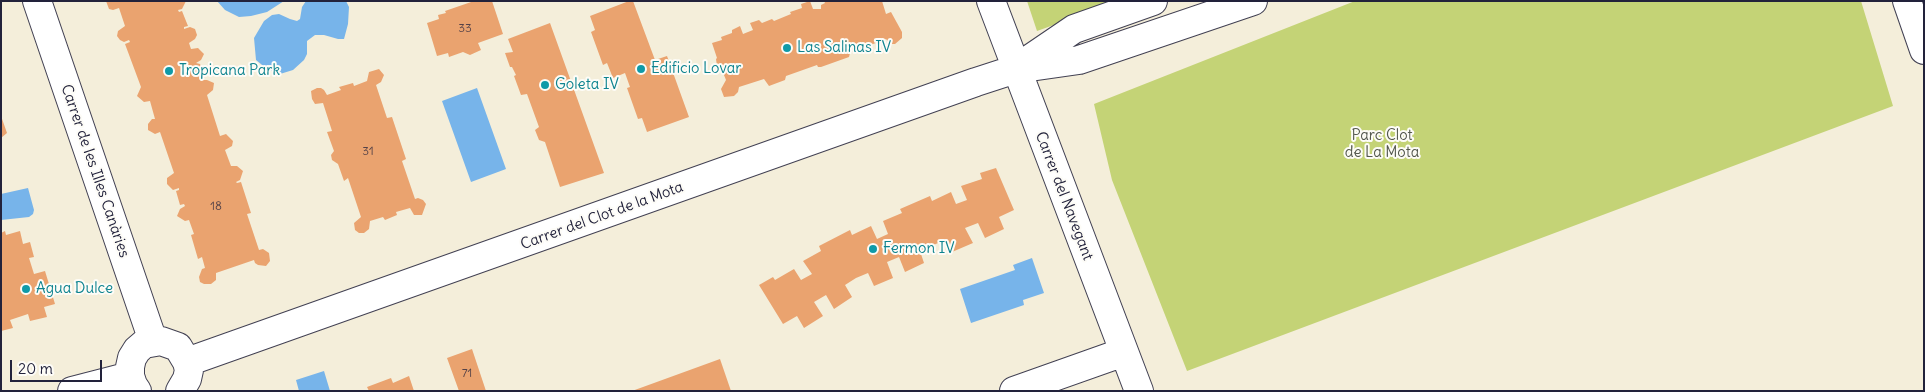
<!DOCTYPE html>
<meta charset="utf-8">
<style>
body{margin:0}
#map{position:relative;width:1925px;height:392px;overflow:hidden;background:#f4eeda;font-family:Delius,sans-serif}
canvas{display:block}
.frame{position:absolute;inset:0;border:2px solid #22223b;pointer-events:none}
.scale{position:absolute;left:10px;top:360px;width:92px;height:22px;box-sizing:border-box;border:2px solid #22223b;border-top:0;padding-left:6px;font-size:15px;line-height:18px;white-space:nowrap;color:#22223b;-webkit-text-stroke:4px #fdfcf7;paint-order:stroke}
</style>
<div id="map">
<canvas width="1925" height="392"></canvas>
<div class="frame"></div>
<div class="scale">20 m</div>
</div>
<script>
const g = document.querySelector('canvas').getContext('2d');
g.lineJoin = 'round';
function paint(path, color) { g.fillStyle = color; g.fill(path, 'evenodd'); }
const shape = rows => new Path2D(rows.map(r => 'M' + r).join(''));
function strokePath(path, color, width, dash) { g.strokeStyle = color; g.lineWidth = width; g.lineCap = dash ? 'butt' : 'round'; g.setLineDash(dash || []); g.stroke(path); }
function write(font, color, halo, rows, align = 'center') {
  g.font = font + ' Delius,sans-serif'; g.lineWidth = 4; g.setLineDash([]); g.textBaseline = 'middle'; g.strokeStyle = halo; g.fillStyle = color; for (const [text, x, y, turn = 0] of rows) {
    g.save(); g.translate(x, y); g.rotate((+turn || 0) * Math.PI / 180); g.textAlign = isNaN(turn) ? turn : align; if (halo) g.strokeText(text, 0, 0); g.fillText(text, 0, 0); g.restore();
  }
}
paint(shape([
 [1027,1,1120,1,1037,31],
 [1355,1,1861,1,1893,106,1187,371,1112,180,1094,104]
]), '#c4d376');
paint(shape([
 [217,1,284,1,267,12,251,16,239,17,225,10],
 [306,1,346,1,349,7,348,24,344,39,338,39,324,35,315,35,307,41,307,54,304,60,293,70,280,74,267,69,256,60,254,38,264,21,272,15,279,14,290,19,297,21,300,19,302,7],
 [477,88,506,169,471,182,442,101],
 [28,188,34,210,33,214,29,217,1,220,1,194],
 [1032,258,1044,293,1023,300,1024,305,971,323,960,289,1015,270,1013,265],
 [324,371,330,391,299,391,296,380]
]), '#77b4ea');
paint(shape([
 [106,1,186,1,182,9,178,10,179,12,182,11,188,26,184,27,184,29,190,27,195,29,197,35,195,39,189,43,191,49,198,48,204,54,201,60,196,63,200,64,205,77,202,78,202,80,207,80,214,83,213,90,207,95,220,136,226,134,233,141,232,146,225,150,231,166,237,166,243,171,240,180,236,182,237,183,241,182,251,213,247,214,259,250,263,249,269,253,270,261,266,266,258,265,255,263,254,260,216,273,216,280,211,284,204,284,200,282,199,277,202,269,205,268,202,257,198,259,191,235,194,234,189,220,185,221,177,216,180,209,185,206,184,204,180,205,176,191,179,190,179,188,173,190,167,184,167,178,174,173,160,132,155,134,148,130,148,124,152,119,155,119,150,101,144,102,137,96,141,87,125,44,130,42,129,40,124,42,120,40,117,36,118,31,125,26,119,8,113,10,109,9],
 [474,1,492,1,503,34,478,43,481,50,470,55,463,52,449,57,448,53,437,56,427,23,439,19,438,15,446,13,445,11],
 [629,1,633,1,655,60,667,56,689,117,647,132,642,118,638,119,627,88,630,87,625,73,613,78,607,63,603,65,591,32,595,30,590,16],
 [810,1,813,9,821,9,821,5,825,3,824,1,882,1,886,14,891,12,902,32,902,38,895,44,890,44,886,39,850,53,849,57,821,67,818,67,817,65,786,76,785,80,769,86,764,79,739,87,738,92,734,96,724,97,721,89,726,80,720,65,717,66,716,59,717,58,712,43,722,40,721,37,732,33,732,30,740,26,743,34,753,30,750,23,759,20,762,23,772,19,774,21,791,14,790,12,802,8,801,4],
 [550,23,604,173,560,187,545,142,539,140,535,130,539,127,527,94,521,95,514,76,516,75,512,67,510,67,505,53,513,52,508,39],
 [379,69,384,75,381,82,376,85,387,118,392,117,406,159,402,161,415,199,418,198,423,200,426,204,422,215,414,215,410,208,396,212,397,215,385,220,383,217,370,221,369,229,364,233,359,233,355,230,354,223,361,217,348,178,344,181,338,164,332,160,331,155,334,151,327,132,332,131,323,103,315,104,312,99,311,91,317,88,321,88,324,90,327,95,341,90,339,87,353,83,354,86,367,81,369,72],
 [1,116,7,133,1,138],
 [996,168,1014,210,999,217,1004,229,985,238,978,223,965,228,973,243,952,252,947,239,920,251,924,263,905,272,899,257,887,262,893,278,874,286,868,273,856,278,845,285,852,297,834,309,826,295,814,302,823,316,804,328,797,316,783,324,759,285,773,277,775,280,794,269,801,280,812,274,803,261,821,251,819,246,850,230,852,235,871,226,877,239,888,234,883,221,902,213,900,209,930,196,932,201,951,192,956,204,967,200,961,186,982,179,980,173],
 [5,231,6,235,20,231,23,244,30,242,34,257,29,258,34,274,45,271,55,304,44,307,47,317,30,321,28,314,10,320,13,328,1,331,1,233],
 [472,349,486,391,459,391,447,358],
 [720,359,731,391,632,391],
 [409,376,414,391,369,391,367,387,391,378,393,383]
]), '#eaa36f');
const minor = shape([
 [37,1,153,341],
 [991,1,1139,391],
 [1907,1,1924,50],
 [1021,65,1074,29,1153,1],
 [187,362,976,82,1016,69,1079,60,1253,1],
 [72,391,130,376],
 [137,391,133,385,130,376,130,367,132,358,137,350,144,344,161,341,178,347,187,362,189,370,187,379,180,391],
 [1014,391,1124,352]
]);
strokePath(minor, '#424153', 30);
strokePath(minor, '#fff', 28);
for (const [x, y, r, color] of [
 [787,48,5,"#0f9aa8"],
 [641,69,5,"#0f9aa8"],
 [169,71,5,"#0f9aa8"],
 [545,85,5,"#0f9aa8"],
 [873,249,5,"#0f9aa8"],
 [26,289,5,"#0f9aa8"]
]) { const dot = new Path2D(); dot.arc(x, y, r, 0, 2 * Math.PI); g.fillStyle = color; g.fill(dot); strokePath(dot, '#fdfcf7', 2); }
write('12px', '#544248', null, [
 ["33",465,29],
 ["31",368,152],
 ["18",216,207],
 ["71",467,374]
]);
write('15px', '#0d838f', '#fdfcf7', [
 ["Las Salinas IV",797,48],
 ["Edificio Lovar",651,69],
 ["Tropicana Park",179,71],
 ["Goleta IV",555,85],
 ["Fermon IV",883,249],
 ["Agua Dulce",36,289]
], 'left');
write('15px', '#53574d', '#fdfcf7', [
 ["Parc Clot",1382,136],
 ["de La Mota",1382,153]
]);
write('15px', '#22223b', '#fdfcf7', [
 ["Carrer de les Illes Canàries",95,171,71],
 ["Carrer del Navegant",1064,196,69],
 ["Carrer del Clot de la Mota",602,216,-20]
]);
</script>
